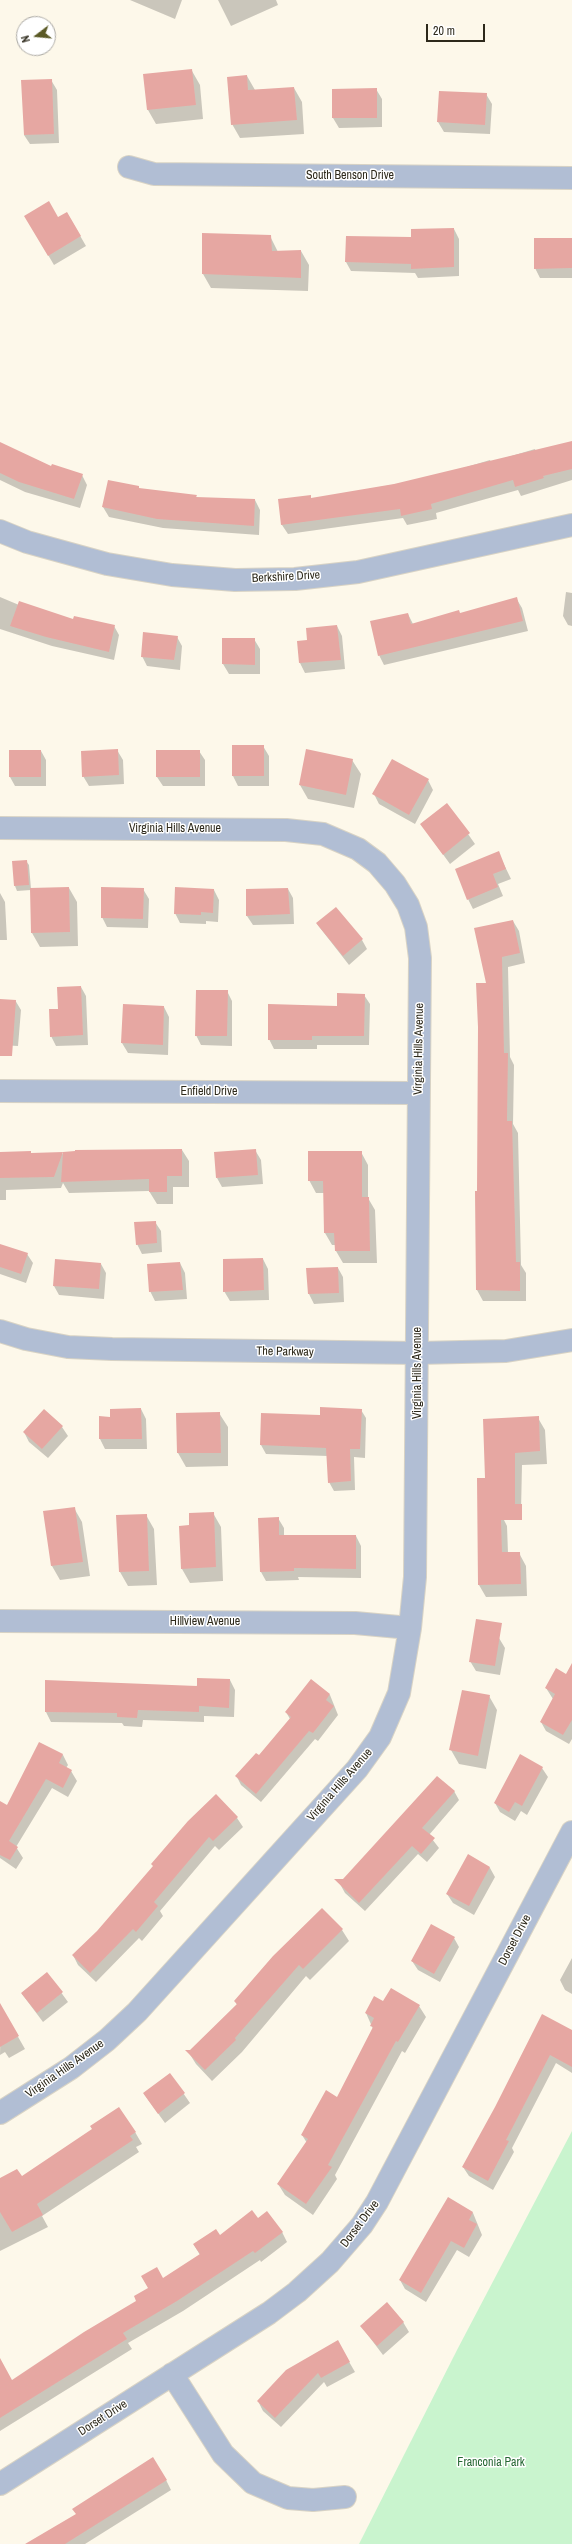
<!DOCTYPE html>
<style>
body{margin:0}
#map{position:relative;width:572px;height:2544px;overflow:hidden;background:#fdf8ea;font-family:"Archivo Narrow",sans-serif}
canvas{display:block}
.north{position:absolute;left:16px;top:16px;width:40px;height:40px;box-sizing:border-box;background:#fff;border:1px solid #aba9a4;border-radius:50%;rotate:254deg;font-size:11px;font-weight:700;line-height:16px;text-align:center;color:#2d291b}
.north::after{content:'';display:block;margin:auto;width:14px;height:18px;background:#5a5925;clip-path:polygon(50% 0,100% 100%,50% 72%,0 100%)}
.scale{position:absolute;left:426px;top:24px;width:59px;height:18px;box-sizing:border-box;border:2px solid #2d291b;border-top:0;padding-left:5px;font-size:12px;line-height:14px;white-space:nowrap;color:#2d291b;-webkit-text-stroke:3px #fff;paint-order:stroke}
</style>
<div id="map">
<canvas width="572" height="2544"></canvas>
<div class="north">N</div>
<div class="scale">20 m</div>
</div>
<script>
const g = document.querySelector('canvas').getContext('2d');
g.lineJoin = 'round';
function paint(path, color) { g.fillStyle = color; g.fill(path, 'evenodd'); }
const shape = rows => new Path2D(rows.map(r => 'M' + r).join(''));
function strokePath(path, color, width, dash) { g.strokeStyle = color; g.lineWidth = width; g.lineCap = dash ? 'butt' : 'round'; g.setLineDash(dash || []); g.stroke(path); }
function write(font, color, halo, rows, align = 'center') {
  g.font = font + ' "Archivo Narrow",sans-serif'; g.lineWidth = 3; g.setLineDash([]); g.textBaseline = 'middle'; g.strokeStyle = halo; g.fillStyle = color; for (const [text, x, y, turn = 0] of rows) {
    g.save(); g.translate(x, y); g.rotate((+turn || 0) * Math.PI / 180); g.textAlign = isNaN(turn) ? turn : align; if (halo) g.strokeText(text, 0, 0); g.fillText(text, 0, 0); g.restore();
  }
}
paint(shape([
 [572,2131,572,2544,359,2544,457,2350]
]), '#c9f4ce');
paint(shape([
 [130,0,182,0,175,19],
 [218,0,276,0,278,5,231,26],
 [192,71,200,85,203,119,156,124,148,110,144,75],
 [247,76,255,90,294,88,302,102,304,134,240,138,232,124],
 [51,80,57,90,59,143,30,144,24,135],
 [376,89,382,99,382,127,339,128,333,118,333,90],
 [440,92,486,94,492,104,490,134,444,132,438,122],
 [67,213,86,246,54,265,25,216,58,218],
 [454,229,459,239,459,276,418,278,415,273,351,271,346,262,412,238],
 [270,236,278,252,301,251,309,265,308,291,211,288,203,274],
 [572,240,572,278,540,278,535,268],
 [572,442,572,480,521,496,518,490,436,513,437,519,407,525,403,518,288,534,282,525,280,500,310,496,311,499,426,479,490,460,491,462,535,449,536,452],
 [0,443,52,467,82,475,87,485,80,508,25,492,0,480],
 [138,487,140,490,196,496,197,498,255,500,260,510,259,535,163,528,109,517,103,507],
 [566,592,572,593,572,626,568,625,563,616],
 [0,597,19,605,74,620,114,626,119,635,114,660,52,646,0,629],
 [516,598,522,608,528,631,384,665,379,655,408,614,413,624,460,614],
 [337,626,342,636,345,669,305,673,300,663,298,642,308,641],
 [177,637,182,646,180,670,147,666,142,656],
 [223,639,254,639,260,649,260,674,229,674,223,664],
 [233,746,263,746,269,756,269,786,238,786,233,776],
 [117,750,123,760,124,784,89,786,83,776],
 [41,751,46,760,46,786,15,786,10,777],
 [199,751,205,760,205,786,163,786,157,777],
 [352,760,361,774,354,808,308,799,300,785],
 [428,780,433,790,415,824,379,804,374,794],
 [447,804,475,844,450,864,421,824],
 [498,852,511,879,498,884,503,896,473,909,468,899],
 [26,861,29,865,31,889,69,888,77,902,78,946,40,947,32,933,31,890,17,891,15,886,13,862],
 [143,889,149,899,148,928,107,927,102,917],
 [288,889,293,898,294,924,253,925,247,916],
 [214,890,219,900,218,922,206,921,206,924,180,923,175,913],
 [0,893,5,902,7,940,0,940],
 [513,921,519,931,525,963,508,967,510,1057,514,1065,513,1124,518,1133,521,1265,526,1273,526,1301,483,1301,477,1290,479,1027,487,984],
 [317,924,362,940,367,949,349,965],
 [81,987,86,996,88,1045,56,1046,51,1036,59,1010],
 [227,991,232,1001,232,1046,201,1045,196,1035],
 [364,995,370,1004,369,1045,317,1045,317,1049,274,1049,269,1039],
 [0,1000,15,1000,21,1010,18,1046,0,1045],
 [124,1005,164,1007,169,1017,168,1055,128,1053,122,1043],
 [182,1150,189,1161,189,1187,173,1187,173,1204,157,1204,149,1191,69,1193,63,1183,61,1188,6,1190,6,1200,0,1200,0,1154,62,1153,64,1156],
 [255,1150,261,1160,263,1184,222,1187,217,1178],
 [361,1152,368,1165,368,1198,375,1210,377,1263,343,1263,336,1251,336,1245,332,1245,325,1233,324,1193,316,1193,309,1180],
 [155,1222,161,1231,162,1252,142,1254,137,1244],
 [0,1245,27,1254,33,1263,26,1283,0,1274],
 [263,1259,268,1269,269,1300,230,1301,224,1291],
 [180,1263,185,1273,187,1299,155,1301,150,1291],
 [101,1264,106,1273,104,1299,59,1295,54,1286],
 [338,1268,343,1277,344,1302,314,1304,309,1294,307,1269],
 [141,1409,146,1419,147,1449,105,1449,100,1439,100,1417,112,1418],
 [361,1410,366,1418,365,1458,354,1457,355,1490,334,1491,329,1482,328,1456,266,1454,261,1445,321,1416],
 [219,1413,228,1427,228,1466,186,1467,178,1453,177,1414],
 [538,1418,545,1430,547,1464,522,1465,521,1512,503,1518,507,1526,508,1553,519,1553,526,1566,527,1596,486,1597,479,1585,486,1479],
 [62,1427,68,1436,48,1458,29,1442,24,1432],
 [74,1508,82,1522,90,1576,60,1580,52,1566,44,1512],
 [213,1513,221,1527,223,1581,190,1583,182,1569,190,1526],
 [146,1515,154,1529,157,1585,128,1586,120,1572],
 [278,1518,284,1528,284,1536,356,1536,361,1546,361,1578,298,1577,299,1580,266,1581,261,1572],
 [499,1638,505,1648,500,1675,476,1671,470,1661],
 [572,1678,572,1739,569,1744,546,1731,541,1722,553,1699,546,1688],
 [230,1680,235,1690,234,1717,204,1716,204,1722,143,1720,142,1727,124,1726,122,1723,51,1722,46,1712],
 [311,1681,330,1695,338,1715,318,1741,315,1739,261,1802,241,1785,237,1777,259,1757,290,1719,286,1712],
 [489,1696,497,1710,486,1769,459,1764,451,1750],
 [40,1743,63,1755,68,1765,66,1768,71,1771,77,1781,68,1797,52,1788,16,1847,23,1858,16,1869,0,1858,0,1810,7,1806],
 [542,1768,548,1777,527,1815,521,1811,515,1821,500,1812,495,1803],
 [454,1791,459,1800,429,1835,439,1848,427,1862,418,1854,365,1911,345,1893,340,1884],
 [216,1795,237,1818,243,1827,219,1850,215,1846,160,1911,163,1916,142,1941,139,1938,96,1982,78,1965,73,1955,98,1932,154,1867,152,1864],
 [468,1856,490,1868,495,1877,474,1915,453,1903,447,1894],
 [322,1909,342,1930,349,1941,310,1980,306,1976,242,2052,212,2081,196,2064,189,2053,237,2005,235,2001],
 [454,1938,459,1947,440,1982,418,1970,412,1961],
 [572,1958,572,1994,565,1990,560,1980],
 [47,1973,68,2002,43,2022,22,1994],
 [383,2003,419,2006,426,2017,405,2053,402,2051,335,2175,337,2179,313,2215,285,2195,278,2184,307,2143,302,2135,338,2098,373,2029,366,2013],
 [1,2007,25,2049,9,2058,5,2052,0,2055],
 [572,2031,572,2073,556,2063,512,2148,514,2152,493,2190,469,2176,463,2167,496,2108],
 [170,2074,190,2103,165,2123,144,2094],
 [135,2132,142,2144,136,2147,139,2152,42,2216,48,2227,0,2251,0,2179,21,2178],
 [448,2199,473,2213,482,2235,469,2257,457,2250,426,2302,405,2289,400,2280],
 [282,2232,287,2242,261,2262,260,2260,183,2311,128,2343,132,2349,0,2431,0,2370,12,2381,138,2301,163,2279,200,2255,194,2245,219,2237],
 [403,2322,409,2332,383,2355,361,2326],
 [337,2341,355,2372,327,2387,324,2382,281,2427,263,2411,258,2401],
 [166,2480,171,2490,85,2544,27,2544]
]), '#0003');
paint(shape([
 [192,69,196,105,147,110,143,74],
 [247,75,248,90,294,87,297,120,231,125,227,77],
 [52,79,54,134,24,135,21,80],
 [377,88,377,118,332,118,332,89],
 [439,91,487,93,485,125,437,122],
 [49,201,58,217,67,212,81,236,48,256,24,216],
 [454,228,454,267,411,269,411,264,345,262,346,236,411,237,411,229],
 [202,233,271,235,272,251,301,250,301,278,202,274],
 [534,238,572,238,572,268,534,269],
 [572,441,572,469,543,476,544,478,515,487,513,480,431,504,432,509,401,516,400,509,281,525,278,499,311,495,311,498,394,484],
 [0,442,51,466,52,464,83,474,74,499,19,482,0,473],
 [108,480,139,486,139,488,197,495,196,497,255,499,254,526,157,519,102,507],
 [517,597,523,621,378,656,370,621,408,613,411,624,459,610,460,613],
 [19,601,73,619,74,616,115,625,109,652,46,637,10,626],
 [337,625,341,660,299,663,297,641,307,640,306,628],
 [143,632,178,636,174,660,141,657],
 [222,638,255,638,255,665,222,664],
 [232,745,264,745,264,776,232,776],
 [118,749,119,775,82,777,81,751],
 [306,749,353,759,346,795,299,785],
 [9,750,41,750,41,777,9,777],
 [156,750,200,750,200,777,156,777],
 [392,759,429,779,409,815,372,794],
 [447,803,470,833,443,855,420,824],
 [499,851,506,869,493,874,498,887,467,900,455,869],
 [27,860,29,885,14,886,12,861],
 [69,887,70,932,31,933,30,888],
 [101,887,144,888,143,919,101,918],
 [175,887,214,889,213,913,201,912,201,915,174,914],
 [288,888,290,914,246,916,246,889],
 [336,907,363,939,343,956,316,923],
 [513,920,520,953,502,957,504,1053,508,1053,507,1121,512,1121,516,1262,520,1262,520,1291,476,1290,475,1191,477,1191,478,1027,476,983,486,983,474,928],
 [81,986,83,1035,50,1037,49,1009,58,1009,57,987],
 [196,990,228,990,227,1036,195,1036],
 [337,993,365,994,364,1036,312,1036,312,1040,268,1040,268,1004,337,1006],
 [0,999,16,1000,12,1056,0,1056],
 [123,1004,164,1006,163,1045,121,1043],
 [182,1149,182,1176,167,1176,167,1192,149,1192,149,1179,61,1182,63,1152,75,1151,75,1150],
 [256,1149,258,1175,216,1178,214,1152],
 [31,1151,31,1153,63,1152,54,1177,0,1178,0,1152],
 [308,1151,362,1151,362,1197,369,1197,370,1251,335,1251,334,1233,324,1233,323,1181,308,1181],
 [156,1221,157,1243,136,1245,134,1222],
 [0,1244,28,1253,21,1274,0,1267],
 [263,1258,264,1290,223,1292,223,1259],
 [55,1259,101,1263,99,1289,53,1286],
 [180,1262,183,1290,149,1292,147,1264],
 [338,1267,339,1293,308,1294,306,1268],
 [320,1407,362,1409,360,1449,350,1449,351,1481,328,1483,326,1448,260,1445,261,1413,320,1415],
 [141,1408,142,1439,99,1439,99,1416,110,1417,110,1409],
 [44,1409,63,1426,42,1449,23,1432],
 [220,1412,221,1453,177,1453,176,1413],
 [539,1416,540,1451,515,1453,515,1504,522,1504,522,1520,501,1520,502,1552,520,1552,521,1584,478,1585,477,1478,485,1478,483,1419],
 [75,1507,83,1562,51,1566,43,1511],
 [214,1512,216,1567,181,1569,179,1526,189,1525,189,1513],
 [147,1514,149,1571,119,1572,116,1515],
 [279,1517,279,1535,356,1535,356,1569,294,1568,294,1571,260,1572,258,1518],
 [476,1619,502,1623,495,1666,469,1662],
 [572,1663,572,1720,563,1735,540,1722,555,1694,545,1688,556,1668,566,1674],
 [197,1678,230,1679,229,1708,199,1706,199,1712,138,1710,137,1718,117,1717,117,1713,45,1712,45,1680,197,1686],
 [311,1679,330,1694,326,1700,334,1706,313,1733,309,1731,256,1794,235,1776,256,1753,259,1755,291,1717,285,1712],
 [462,1690,490,1695,478,1756,449,1750],
 [39,1742,63,1754,59,1763,72,1770,63,1788,46,1779,9,1841,18,1847,10,1860,0,1855,0,1801,7,1805],
 [520,1754,543,1767,522,1806,515,1802,509,1812,494,1803],
 [437,1776,455,1791,422,1828,435,1838,421,1854,412,1846,359,1903,334,1879,343,1879],
 [216,1794,238,1817,213,1841,209,1837,154,1902,158,1906,136,1932,133,1929,90,1973,72,1955,97,1931,153,1866,151,1864,188,1821],
 [468,1854,490,1867,469,1906,446,1894],
 [322,1908,343,1929,303,1969,299,1965,235,2038,236,2040,205,2070,185,2050,190,2050,237,2004,234,2001,273,1956],
 [431,1924,455,1937,434,1974,411,1961],
 [47,1972,63,1992,37,2013,21,1993],
 [391,1988,420,2005,398,2042,396,2041,328,2165,332,2167,306,2204,277,2184,308,2139,301,2135,326,2090,337,2097,373,2027,370,2026,374,2018,365,2013,374,1996,383,2001],
 [0,2003,19,2036,0,2047],
 [542,2014,572,2030,572,2067,550,2055,506,2140,509,2141,488,2181,462,2167,495,2107],
 [170,2073,185,2093,158,2114,143,2093],
 [119,2107,136,2132,130,2136,133,2140,37,2204,43,2215,12,2232,0,2212,0,2178,17,2169,22,2176,92,2129,90,2126],
 [448,2197,473,2212,469,2220,477,2224,464,2248,451,2241,421,2293,399,2280],
 [252,2210,258,2218,267,2211,283,2232,255,2253,253,2251,177,2301,123,2333,127,2339,0,2418,0,2358,12,2380,84,2332,136,2301,134,2296,148,2288,141,2276,157,2267,163,2278,200,2254,193,2244,216,2229,220,2235],
 [387,2302,404,2322,377,2346,360,2326],
 [338,2340,350,2362,321,2378,318,2373,275,2418,257,2401,286,2370],
 [153,2457,167,2480,65,2544,25,2544,76,2514,72,2509]
]), '#e6a7a2');
const minor = shape([
 [129,167,154,174,572,178],
 [0,531,27,542,107,564,172,575,235,580,295,579,358,572,572,525],
 [0,828,286,830,323,834,358,849,377,863,395,884,408,905,416,927,420,958,415,1577,410,1628,399,1693,380,1737,357,1769,137,2012,107,2040,71,2068,0,2113],
 [0,1091,418,1093],
 [0,1621,355,1623,410,1628],
 [172,2374,223,2454,253,2483,288,2498,313,2500,345,2497],
 [0,2484,269,2313,297,2292,330,2262,362,2225,377,2202,572,1832]
]);
const tertiary = shape([
 [0,1331,26,1339,68,1347,112,1349,418,1353,506,1351,572,1340]
]);
strokePath(minor, '#d8d3c5', 24);
strokePath(tertiary, '#d8d3c5', 24);
strokePath(minor, '#b1bed4', 22);
strokePath(tertiary, '#b1bed4', 22);
write('12px', '#2d291b', '#fff', [
 ["South Benson Drive",350,176],
 ["Berkshire Drive",286,577,-3],
 ["Virginia Hills Avenue",175,829],
 ["Virginia Hills Avenue",419,1049,-89],
 ["Enfield Drive",209,1092],
 ["The Parkway",285,1352,1],
 ["Virginia Hills Avenue",418,1373,-90],
 ["Hillview Avenue",205,1622],
 ["Virginia Hills Avenue",340,1785,-49],
 ["Dorset Drive",515,1940,-62],
 ["Virginia Hills Avenue",65,2069,-35],
 ["Dorset Drive",360,2224,-53],
 ["Dorset Drive",103,2418,-33]
]);
write('12px', '#266734', '#fff', [
 ["Franconia Park",491,2463]
]);
</script>
